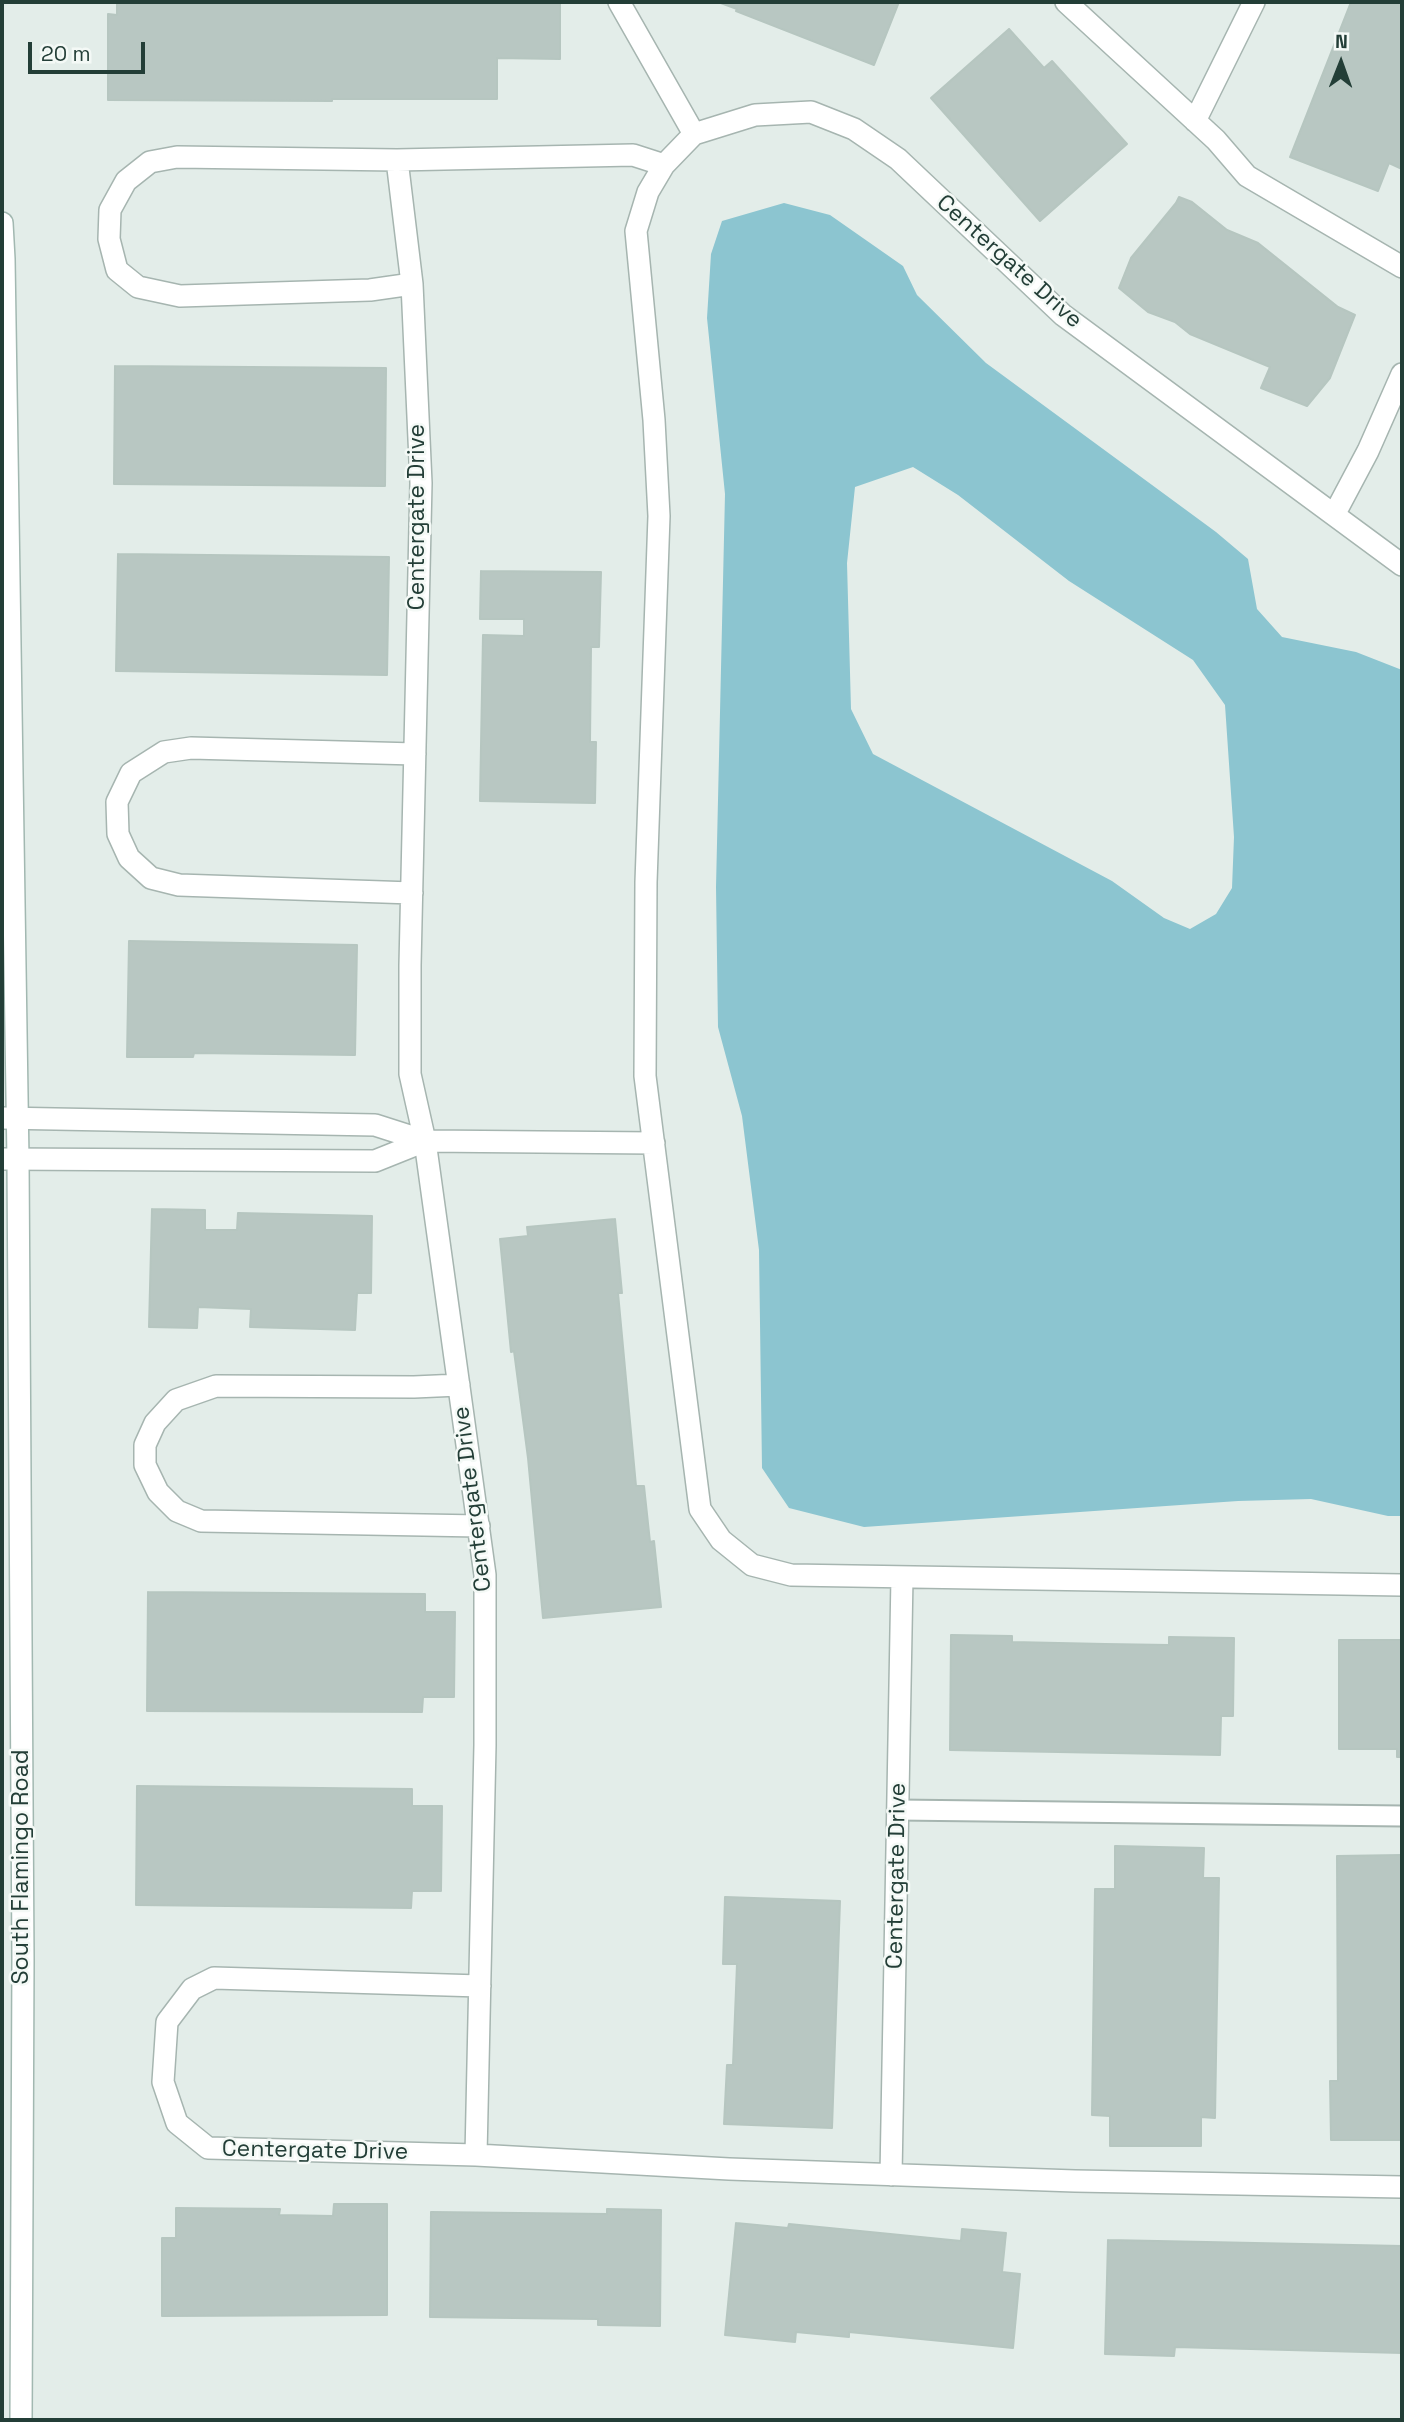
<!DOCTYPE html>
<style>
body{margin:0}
#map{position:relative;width:1404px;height:2422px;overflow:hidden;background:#e3ede9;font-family:"Space Grotesk",sans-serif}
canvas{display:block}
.frame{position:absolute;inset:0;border:4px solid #233e37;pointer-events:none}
.north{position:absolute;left:1306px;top:28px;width:70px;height:70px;-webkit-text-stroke:5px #f4f9f6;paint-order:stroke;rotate:1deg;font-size:19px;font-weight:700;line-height:28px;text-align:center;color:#233e37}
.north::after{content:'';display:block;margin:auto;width:24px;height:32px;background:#233e37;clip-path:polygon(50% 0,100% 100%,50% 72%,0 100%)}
.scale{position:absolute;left:28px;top:42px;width:117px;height:32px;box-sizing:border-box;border:4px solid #233e37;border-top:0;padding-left:9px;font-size:21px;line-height:24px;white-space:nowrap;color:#233e37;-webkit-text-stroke:5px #f4f9f6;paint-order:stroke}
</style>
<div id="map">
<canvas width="1404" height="2422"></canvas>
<div class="frame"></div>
<div class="north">N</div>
<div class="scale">20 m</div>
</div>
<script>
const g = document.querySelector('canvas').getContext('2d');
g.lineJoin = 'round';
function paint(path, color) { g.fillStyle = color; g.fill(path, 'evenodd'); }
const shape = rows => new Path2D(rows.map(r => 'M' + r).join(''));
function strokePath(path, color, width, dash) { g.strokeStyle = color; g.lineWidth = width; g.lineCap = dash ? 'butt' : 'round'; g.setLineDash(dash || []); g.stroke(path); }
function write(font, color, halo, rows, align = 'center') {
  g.font = font + ' "Space Grotesk",sans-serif'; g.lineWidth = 5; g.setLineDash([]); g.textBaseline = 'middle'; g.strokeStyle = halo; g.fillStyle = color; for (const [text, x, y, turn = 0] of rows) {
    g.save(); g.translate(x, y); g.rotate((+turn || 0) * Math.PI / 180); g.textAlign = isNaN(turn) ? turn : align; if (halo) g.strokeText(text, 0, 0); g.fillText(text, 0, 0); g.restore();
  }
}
paint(shape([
 [784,203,830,215,903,266,917,295,986,363,1216,532,1248,559,1257,609,1282,637,1356,652,1402,670,1402,1516,1388,1516,1311,1499,1238,1501,864,1527,789,1508,762,1468,759,1250,742,1116,718,1027,716,887,725,494,707,318,711,254,722,221],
 [913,467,958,495,1069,581,1193,660,1225,705,1234,837,1232,888,1216,914,1190,929,1164,918,1112,881,873,754,851,709,847,563,855,487]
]), '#8cc5d0');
const building = shape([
 [117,2,560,2,560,59,497,58,497,99,332,99,332,101,108,100,108,14,117,15,117,2],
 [718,2,899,2,874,65,736,11,737,9,718,2],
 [1351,2,1402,2,1402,169,1389,163,1378,191,1290,157,1351,2],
 [1009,29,1044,68,1052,61,1127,144,1040,221,931,98,1009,29],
 [1179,197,1192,202,1227,230,1258,243,1338,307,1355,315,1330,378,1307,406,1261,388,1270,367,1190,334,1175,322,1148,312,1119,288,1131,258,1176,203,1179,197],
 [115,366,386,368,385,486,114,484,115,366],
 [118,554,389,557,387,675,116,671,118,554],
 [481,571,601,572,599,647,591,647,590,742,596,742,595,803,480,801,483,635,524,636,524,619,480,619,481,571],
 [129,941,357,945,355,1055,194,1053,193,1057,127,1057,129,941],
 [152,1209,205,1210,205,1230,237,1230,238,1213,372,1216,371,1293,357,1293,355,1330,250,1327,251,1309,198,1307,197,1328,149,1327,152,1209],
 [615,1219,622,1293,618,1293,636,1486,644,1486,650,1542,654,1541,661,1607,543,1618,528,1458,514,1351,511,1352,500,1239,528,1236,527,1227,615,1219],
 [148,1592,425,1594,425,1612,455,1612,454,1697,423,1697,422,1712,147,1711,148,1592],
 [951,1635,1012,1636,1012,1642,1105,1644,1169,1645,1169,1637,1234,1638,1233,1716,1221,1716,1220,1755,950,1750,951,1635],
 [1339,1640,1402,1640,1402,1757,1397,1757,1397,1749,1339,1749,1339,1640],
 [137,1786,412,1789,412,1806,442,1806,441,1891,412,1891,411,1908,136,1905,137,1786],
 [1115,1846,1204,1848,1203,1878,1219,1878,1215,2118,1201,2117,1201,2146,1110,2146,1110,2116,1092,2115,1095,1889,1115,1889,1115,1846],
 [1402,1855,1402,2140,1331,2140,1330,2081,1338,2081,1337,1856,1402,1855],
 [725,1897,840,1901,832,2128,724,2124,727,2065,733,2065,737,1964,723,1964,725,1897],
 [334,2204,387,2204,387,2315,162,2316,162,2238,176,2238,176,2208,280,2209,279,2215,333,2216,334,2204],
 [607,2209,661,2210,660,2326,598,2325,598,2319,430,2317,431,2212,607,2214,607,2209],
 [736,2223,788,2228,789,2224,961,2241,962,2229,1006,2233,1002,2272,1020,2274,1013,2348,849,2332,849,2337,796,2332,795,2342,725,2335,736,2223],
 [1108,2240,1402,2246,1402,2353,1175,2347,1174,2356,1105,2354,1108,2240]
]);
paint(building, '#b8c7c2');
strokePath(building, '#b6c6c0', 2);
const service = shape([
 [898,1810,1402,1816]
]);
const minor = shape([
 [619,2,694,134],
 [1066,2,1216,140,1247,176,1402,267],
 [1195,121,1254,2],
 [397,160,177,157,150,162,126,181,110,210,109,239,117,270,138,287,180,296,370,290,412,284],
 [1334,515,1368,451,1402,374],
 [1402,565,1063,315,898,159,854,129,811,112,755,115,694,134,664,165,648,192,636,231,654,420,659,516,646,882,645,1076,700,1509,721,1540,752,1565,791,1575,1402,1585],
 [412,893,179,885,151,878,129,858,118,834,117,802,131,773,164,752,191,748,415,754],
 [2,1118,375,1125,425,1141,654,1143],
 [2,1159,375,1161,425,1141],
 [459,1385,414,1387,216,1386,176,1400,155,1423,145,1445,145,1465,158,1492,177,1511,201,1521,479,1526],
 [480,1986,214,1978,192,1989,167,2022,163,2082,177,2123,208,2148,476,2155,729,2169,1075,2181,1402,2187],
 [476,2155,485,1745,485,1575,425,1141,410,1074,410,965,421,483,412,284,397,160,633,155,664,165],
 [891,2175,902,1577]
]);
const secondary = shape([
 [2,223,4,259,18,1160,23,1960,21,2420]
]);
strokePath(service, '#a6b5b0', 23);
strokePath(minor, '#a6b5b0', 24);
strokePath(secondary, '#a2b8b1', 24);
strokePath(service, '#fff', 19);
strokePath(minor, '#fff', 21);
strokePath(secondary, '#fff', 21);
write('23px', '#233e37', '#f4f9f6', [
 ["Centergate Drive",1009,262,42],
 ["Centergate Drive",418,517,-90],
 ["Centergate Drive",473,1499,-97],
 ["South Flamingo Road",22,1867,-90],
 ["Centergate Drive",897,1876,-89],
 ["Centergate Drive",315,2151,1]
]);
</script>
